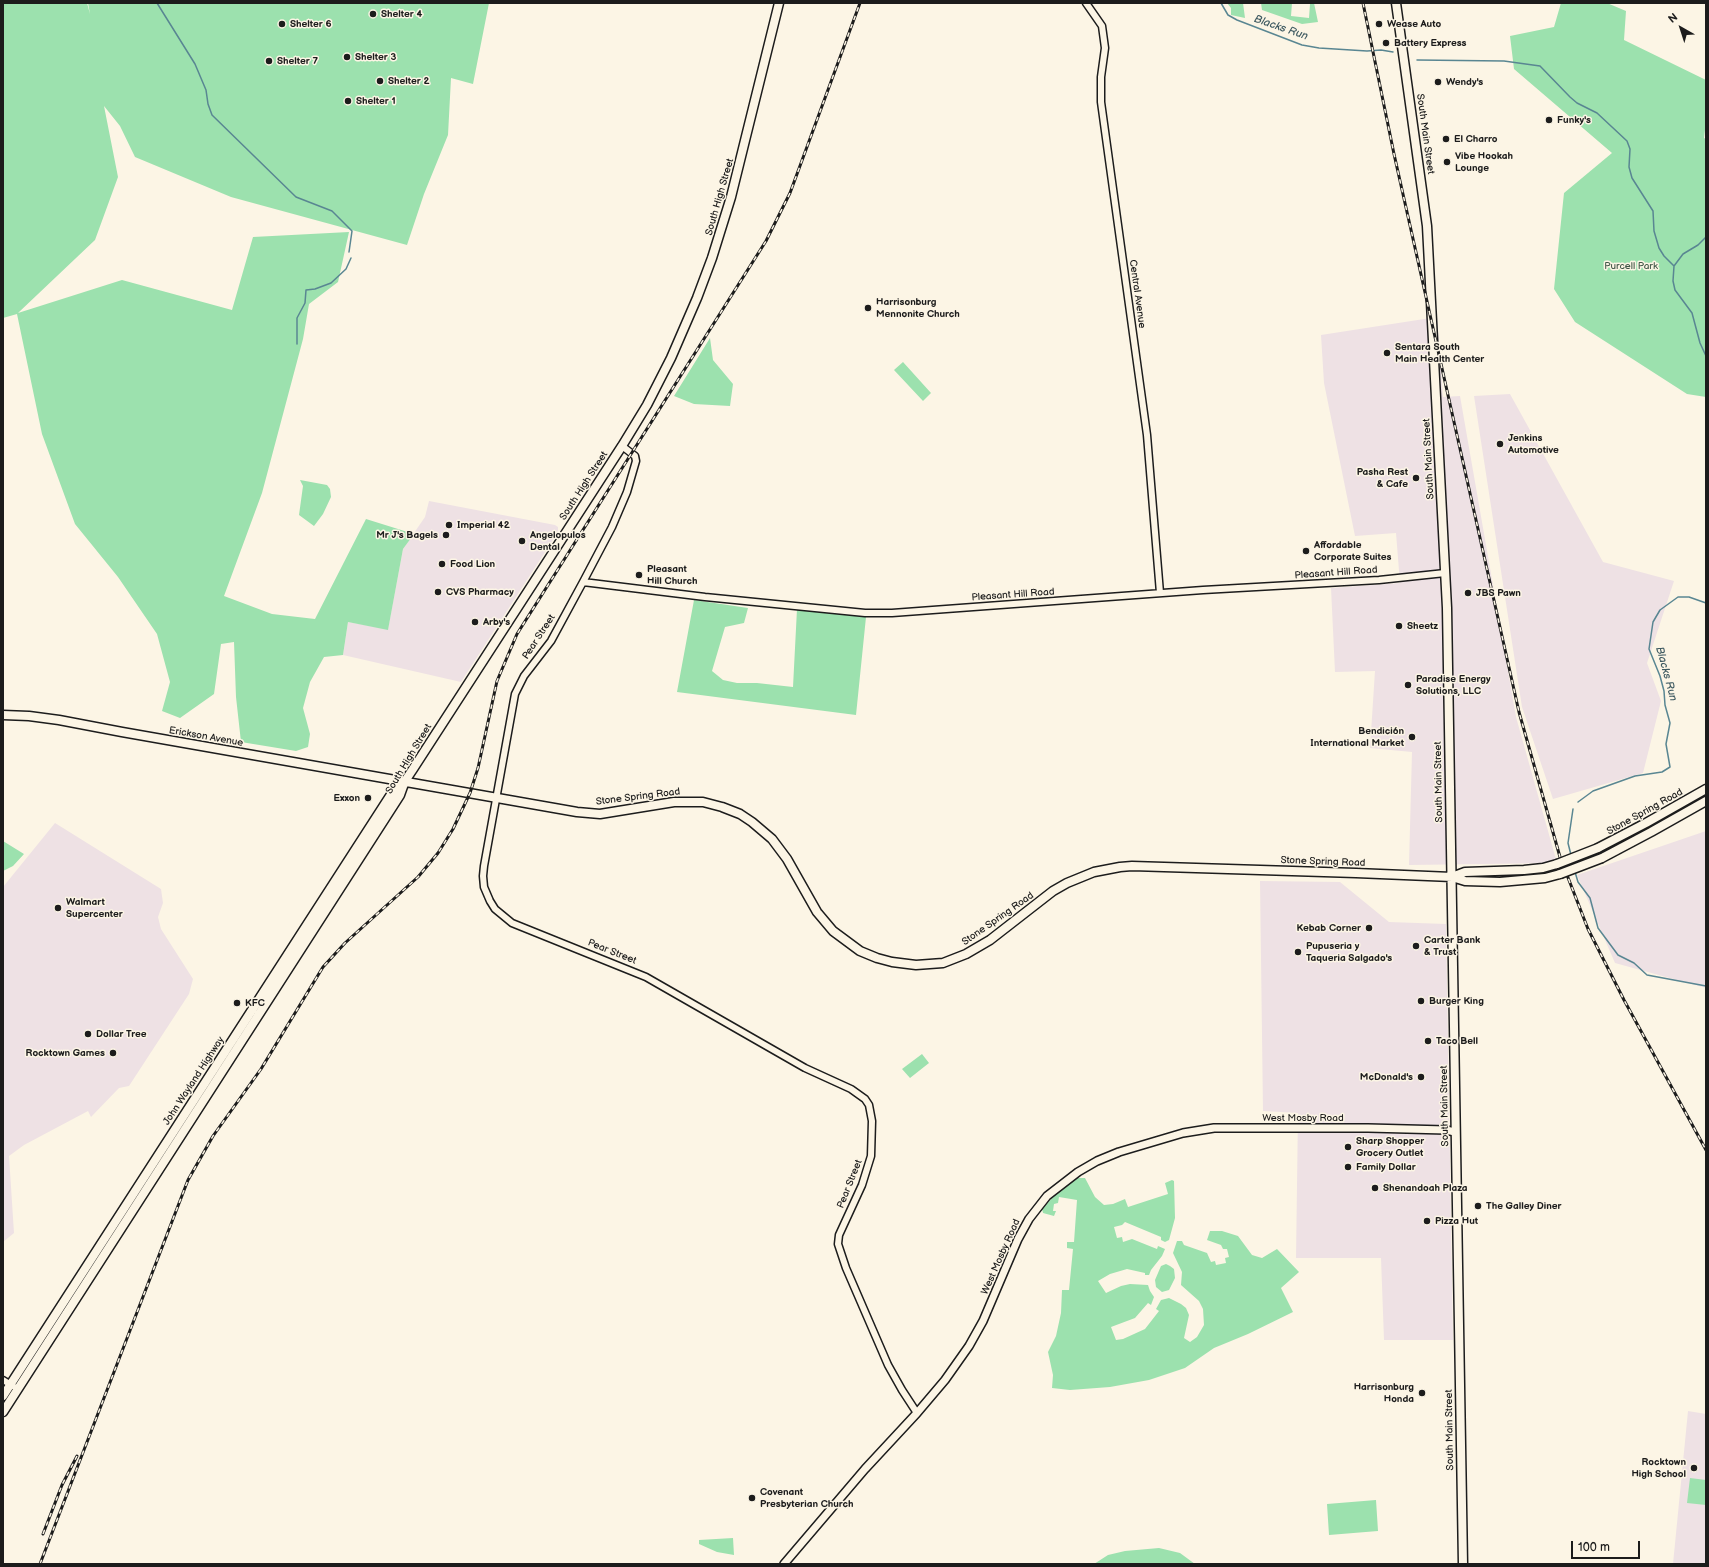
<!DOCTYPE html>
<meta charset="utf-8">
<style>
body{margin:0}
#map{position:relative;width:1709px;height:1567px;overflow:hidden;background:#fcf5e5;font-family:"Balsamiq Sans",sans-serif}
canvas{display:block}
.frame{position:absolute;inset:0;border:4px solid #1c1c1c;pointer-events:none}
.north{position:absolute;left:1661px;top:8px;width:40px;height:40px;-webkit-text-stroke:3px #fcf5e5;paint-order:stroke;rotate:321deg;font-size:11px;font-weight:700;line-height:16px;text-align:center;color:#1c1c1c}
.north::after{content:'';display:block;margin:auto;width:14px;height:18px;background:#1c1c1c;clip-path:polygon(50% 0,100% 100%,50% 72%,0 100%)}
.scale{position:absolute;left:1571px;top:1541px;width:69px;height:18px;box-sizing:border-box;border:2px solid #1c1c1c;border-top:0;padding-left:5px;font-size:12px;line-height:14px;white-space:nowrap;color:#1c1c1c;-webkit-text-stroke:3px #fcf5e5;paint-order:stroke}
</style>
<div id="map">
<canvas width="1709" height="1567"></canvas>
<div class="frame"></div>
<div class="north">N</div>
<div class="scale">100 m</div>
</div>
<script>
const g = document.querySelector('canvas').getContext('2d');
g.lineJoin = 'round';
function paint(path, color) { g.fillStyle = color; g.fill(path, 'evenodd'); }
const shape = rows => new Path2D(rows.map(r => 'M' + r).join(''));
function strokePath(path, color, width, dash) { g.strokeStyle = color; g.lineWidth = width; g.lineCap = dash ? 'butt' : 'round'; g.setLineDash(dash || []); g.stroke(path); }
function write(font, color, halo, rows, align = 'center') {
  g.font = font + ' "Balsamiq Sans",sans-serif'; g.lineWidth = 3; g.setLineDash([]); g.textBaseline = 'middle'; g.strokeStyle = halo; g.fillStyle = color; for (const [text, x, y, turn = 0] of rows) {
    g.save(); g.translate(x, y); g.rotate((+turn || 0) * Math.PI / 180); g.textAlign = isNaN(turn) ? turn : align; if (halo) g.strokeText(text, 0, 0); g.fillText(text, 0, 0); g.restore();
  }
}
paint(shape([
 [1437,317,1443,397,1460,396,1516,717,1557,863,1409,865,1412,752,1370,748,1375,671,1335,672,1331,588,1400,583,1396,533,1355,536,1324,383,1321,335],
 [1510,394,1603,562,1674,581,1647,663,1661,701,1643,773,1553,799,1522,707,1474,396],
 [429,501,555,525,558,527,558,532,461,682,343,655,348,622,388,629,403,549,425,517],
 [55,823,161,889,163,903,158,917,161,929,193,979,189,994,129,1086,119,1088,91,1117,88,1111,24,1145,9,1156,14,1233,3,1242,3,887],
 [1706,831,1706,988,1615,963,1577,875],
 [1260,881,1340,882,1389,922,1446,924,1453,1340,1384,1340,1381,1258,1296,1258,1298,1113,1263,1111],
 [1688,1411,1706,1414,1706,1564,1673,1564]
]), '#eee1e4');
paint(shape([
 [3,3,87,3,90,14,88,3,489,3,473,84,451,78,448,135,424,194,407,245,231,197,135,157,120,126,104,106,118,177,95,240,18,313,122,280,232,310,253,237,349,232,338,282,309,304,303,339,262,493,224,596,272,614,315,619,366,519,414,534,403,549,388,630,348,622,343,655,324,657,310,682,303,708,310,734,308,747,296,751,241,742,236,697,234,642,221,644,214,694,180,718,162,711,170,682,157,634,118,577,75,524,42,434,17,314,3,318],
 [1227,3,1243,3,1245,18,1231,15,1231,8],
 [1261,3,1292,3,1291,16,1309,18,1310,4,1303,3,1314,3,1318,22,1302,24,1262,10],
 [1561,3,1607,3,1626,11,1624,40,1706,80,1706,122,1704,138,1706,139,1706,397,1687,394,1575,322,1554,289,1564,193,1612,153,1514,69,1510,36,1554,27],
 [710,338,713,360,733,384,730,406,694,404,674,396],
 [903,362,931,393,923,401,894,370],
 [300,480,327,485,330,489,331,497,323,514,314,526,299,515,303,486],
 [694,600,748,608,744,623,725,627,712,671,723,680,737,683,757,683,793,687,797,609,866,617,856,715,677,692],
 [3,841,24,854,13,866,3,871],
 [922,1054,929,1063,910,1078,902,1069],
 [1077,1178,1085,1178,1095,1197,1104,1205,1113,1204,1125,1199,1128,1207,1168,1194,1165,1183,1172,1180,1174,1181,1175,1218,1169,1240,1165,1242,1161,1240,1161,1237,1125,1222,1122,1225,1114,1227,1117,1238,1122,1237,1123,1242,1132,1239,1157,1249,1158,1246,1165,1249,1162,1256,1151,1270,1149,1275,1145,1275,1145,1273,1127,1269,1110,1274,1098,1281,1106,1293,1121,1286,1130,1284,1148,1285,1150,1291,1154,1297,1151,1305,1148,1303,1135,1318,1111,1327,1116,1340,1123,1339,1145,1329,1159,1311,1156,1309,1161,1300,1169,1298,1181,1304,1186,1308,1189,1315,1184,1338,1190,1342,1197,1337,1204,1325,1203,1309,1199,1301,1181,1285,1182,1272,1173,1253,1177,1241,1182,1241,1184,1245,1207,1253,1211,1262,1215,1261,1216,1265,1226,1263,1225,1258,1229,1257,1227,1249,1223,1249,1221,1245,1207,1240,1210,1231,1222,1231,1238,1236,1252,1255,1262,1258,1277,1249,1299,1272,1281,1288,1293,1312,1248,1334,1214,1348,1185,1368,1149,1380,1110,1387,1070,1390,1052,1388,1053,1375,1048,1352,1056,1336,1061,1313,1062,1290,1069,1290,1073,1249,1067,1248,1067,1242,1074,1242,1077,1200,1059,1197,1058,1203,1054,1204,1053,1211,1056,1211,1054,1216,1043,1213,1042,1209,1053,1197],
 [1166,1264,1170,1266,1174,1269,1175,1278,1169,1290,1162,1292,1156,1287,1155,1280,1161,1266],
 [1690,1478,1706,1480,1706,1505,1687,1503],
 [1376,1500,1378,1531,1329,1535,1327,1504],
 [733,1538,734,1555,717,1552,699,1544,699,1540],
 [1159,1548,1180,1553,1195,1564,1094,1564,1108,1555,1125,1551]
]), '#9ce1ae');
strokePath(shape([
 [157,3,195,64,206,90,208,104,212,115,296,197,332,211,352,231,349,252],
 [1221,3,1228,15,1237,20,1302,45,1319,48,1367,51,1381,50,1393,52],
 [1417,60,1504,61,1540,66,1570,97,1577,103,1597,113,1627,141,1630,149,1629,167,1632,178,1653,211,1654,231,1659,248,1664,256,1674,266,1673,281,1675,290,1692,313,1700,343,1706,356],
 [1674,266,1683,254,1698,245,1706,237],
 [297,344,297,318,305,303,306,290,315,289,331,283,346,269,351,258],
 [1578,802,1593,791,1635,776,1662,772,1670,767,1666,744,1670,723,1665,705,1664,691,1660,676,1649,649,1653,622,1660,610,1678,597,1689,597,1706,603],
 [1571,855,1568,843,1573,809],
 [1575,872,1578,882,1590,898,1598,928,1618,955,1634,963,1647,975,1706,986]
]), '#598692', 1.5);
const tertiary = shape([
 [1086,3,1102,26,1105,48,1101,77,1101,102,1147,435,1160,593],
 [622,446,635,456,636,461,627,492,612,527,583,582,551,641,524,676,515,694,484,866,483,876,484,887,490,901,495,909,512,923,646,977,805,1068,851,1089,865,1099,869,1105,872,1121,871,1156,862,1185,839,1235,838,1244,846,1268,888,1365,902,1390,917,1413],
 [583,582,705,597,865,613,892,613,1203,590,1379,580,1445,573],
 [3,1380,13,1386]
]);
const secondary = shape([
 [784,1564,865,1469,917,1413,945,1380,969,1346,983,1321,1018,1239,1029,1219,1047,1196,1078,1172,1097,1161,1119,1152,1183,1133,1214,1128,1368,1128,1446,1130,1455,1132]
]);
const primary = shape([
 [1396,3,1427,226,1447,608,1463,1564],
 [3,715,29,716,59,720,122,732,577,812,600,814,674,802,703,802,722,807,740,814,752,822,772,839,787,859,817,912,833,931,860,951,877,958,892,962,916,965,943,963,966,954,990,940,1053,891,1067,883,1094,872,1120,867,1132,866,1356,873,1452,877,1465,881,1500,882,1545,878,1560,874],
 [1598,848,1646,823,1706,789],
 [1602,858,1651,832,1706,801],
 [1452,877,1465,872,1524,870,1543,868,1557,864],
 [3,1396,392,793,403,783],
 [3,1412,400,795,405,781,413,769,622,446,647,405,671,358,697,298,712,258,731,197,779,3]
]);
strokePath(tertiary, '#1c1c1c', 9);
strokePath(secondary, '#1c1c1c', 10);
strokePath(primary, '#1c1c1c', 11);
strokePath(tertiary, '#fcf5e5', 6);
strokePath(secondary, '#fcf5e5', 7);
strokePath(primary, '#fcf5e5', 8);
const rail = shape([
 [1363,3,1394,154,1519,712,1560,857,1588,929,1624,1000,1706,1150],
 [43,1534,62,1485,77,1456],
 [40,1564,188,1180,213,1136,261,1069,323,967,345,943,418,877,438,853,453,829,470,793,478,768,497,681,517,634,766,241,790,193,860,3]
]);
strokePath(rail, '#1c1c1c', 3);
strokePath(rail, '#fcf5e5', 1.5, [4.5]);
const primaryBridge = shape([
 [1557,864,1598,848],
 [1560,874,1602,858]
]);
strokePath(primaryBridge, '#1c1c1c', 11, []);
strokePath(primaryBridge, '#fcf5e5', 8);
for (const [x, y, r, color] of [
 [373,14,4,"#1c1c1c"],
 [282,24,4,"#1c1c1c"],
 [1379,24,4,"#1c1c1c"],
 [1386,43,4,"#1c1c1c"],
 [347,57,4,"#1c1c1c"],
 [269,61,4,"#1c1c1c"],
 [380,81,4,"#1c1c1c"],
 [1438,82,4,"#1c1c1c"],
 [348,101,4,"#1c1c1c"],
 [1549,120,4,"#1c1c1c"],
 [1446,139,4,"#1c1c1c"],
 [1447,162,4,"#1c1c1c"],
 [868,308,4,"#1c1c1c"],
 [1387,353,4,"#1c1c1c"],
 [1500,444,4,"#1c1c1c"],
 [1416,478,4,"#1c1c1c"],
 [449,525,4,"#1c1c1c"],
 [446,535,4,"#1c1c1c"],
 [522,541,4,"#1c1c1c"],
 [1306,551,4,"#1c1c1c"],
 [442,564,4,"#1c1c1c"],
 [639,575,4,"#1c1c1c"],
 [438,592,4,"#1c1c1c"],
 [1468,593,4,"#1c1c1c"],
 [475,622,4,"#1c1c1c"],
 [1399,626,4,"#1c1c1c"],
 [1408,685,4,"#1c1c1c"],
 [1412,737,4,"#1c1c1c"],
 [368,798,4,"#1c1c1c"],
 [58,908,4,"#1c1c1c"],
 [1369,928,4,"#1c1c1c"],
 [1416,946,4,"#1c1c1c"],
 [1298,952,4,"#1c1c1c"],
 [1421,1001,4,"#1c1c1c"],
 [237,1003,4,"#1c1c1c"],
 [88,1034,4,"#1c1c1c"],
 [1428,1041,4,"#1c1c1c"],
 [113,1053,4,"#1c1c1c"],
 [1421,1077,4,"#1c1c1c"],
 [1348,1147,4,"#1c1c1c"],
 [1348,1167,4,"#1c1c1c"],
 [1375,1188,4,"#1c1c1c"],
 [1478,1206,4,"#1c1c1c"],
 [1427,1221,4,"#1c1c1c"],
 [1422,1393,4,"#1c1c1c"],
 [1694,1468,4,"#1c1c1c"],
 [752,1498,4,"#1c1c1c"]
]) { const dot = new Path2D(); dot.arc(x, y, r, 0, 2 * Math.PI); g.fillStyle = color; g.fill(dot); strokePath(dot, '#fcf5e5', 1.5); }
write('bold 10px', '#1c1c1c', '#fcf5e5', [
 ["Shelter 4",381,14],
 ["Shelter 6",290,24],
 ["Wease Auto",1387,24],
 ["Battery Express",1394,43],
 ["Shelter 3",355,57],
 ["Shelter 7",277,61],
 ["Shelter 2",388,81],
 ["Wendy's",1446,82],
 ["Shelter 1",356,101],
 ["Funky's",1557,120],
 ["El Charro",1454,139],
 ["Vibe Hookah",1455,156],
 ["Lounge",1455,168],
 ["Harrisonburg",876,302],
 ["Mennonite Church",876,314],
 ["Sentara South",1395,347],
 ["Main Health Center",1395,359],
 ["Jenkins",1508,438],
 ["Automotive",1508,450],
 ["Pasha Rest",1408,472,"right"],
 ["& Cafe",1408,484,"right"],
 ["Imperial 42",457,525],
 ["Mr J's Bagels",438,535,"right"],
 ["Angelopulos",530,535],
 ["Dental",530,547],
 ["Affordable",1314,545],
 ["Corporate Suites",1314,557],
 ["Food Lion",450,564],
 ["Pleasant",647,569],
 ["Hill Church",647,581],
 ["CVS Pharmacy",446,592],
 ["JBS Pawn",1476,593],
 ["Arby's",483,622],
 ["Sheetz",1407,626],
 ["Paradise Energy",1416,679],
 ["Solutions, LLC",1416,691],
 ["Bendición",1404,731,"right"],
 ["International Market",1404,743,"right"],
 ["Exxon",360,798,"right"],
 ["Walmart",66,902],
 ["Supercenter",66,914],
 ["Kebab Corner",1361,928,"right"],
 ["Carter Bank",1424,940],
 ["& Trust",1424,952],
 ["Pupuseria y",1306,946],
 ["Taqueria Salgado's",1306,958],
 ["Burger King",1429,1001],
 ["KFC",245,1003],
 ["Dollar Tree",96,1034],
 ["Taco Bell",1436,1041],
 ["Rocktown Games",105,1053,"right"],
 ["McDonald's",1413,1077,"right"],
 ["Sharp Shopper",1356,1141],
 ["Grocery Outlet",1356,1153],
 ["Family Dollar",1356,1167],
 ["Shenandoah Plaza",1383,1188],
 ["The Galley Diner",1486,1206],
 ["Pizza Hut",1435,1221],
 ["Harrisonburg",1414,1387,"right"],
 ["Honda",1414,1399,"right"],
 ["Rocktown",1686,1462,"right"],
 ["High School",1686,1474,"right"],
 ["Covenant",760,1492],
 ["Presbyterian Church",760,1504]
], 'left');
write('10px', '#1c1c1c', '#fcf5e5', [
 ["South Main Street",1425,134,82],
 ["South High Street",720,197,-74],
 ["Central Avenue",1137,294,82],
 ["South Main Street",1429,459,-93],
 ["South High Street",584,486,-57],
 ["Pleasant Hill Road",1336,573,-4],
 ["Pleasant Hill Road",1013,595,-4],
 ["Pear Street",539,637,-57],
 ["Erickson Avenue",206,737,10],
 ["South High Street",409,759,-59],
 ["South Main Street",1439,782,-91],
 ["Stone Spring Road",638,797,-7],
 ["Stone Spring Road",1645,812,-29],
 ["Stone Spring Road",1323,862,2],
 ["Stone Spring Road",998,919,-35],
 ["Pear Street",612,952,22],
 ["John Wayland Highway",194,1081,-57],
 ["South Main Street",1445,1106,-91],
 ["West Mosby Road",1303,1118],
 ["Pear Street",850,1184,-68],
 ["West Mosby Road",1001,1257,-66],
 ["South Main Street",1450,1430,-91]
]);
write('10px', '#425748', '#fcf5e5', [
 ["Purcell Park",1631,266]
]);
write('italic 11px', '#3f5a61', '#fcf5e5', [
 ["Blacks Run",1281,28,19],
 ["Blacks Run",1666,674,75]
]);
</script>
